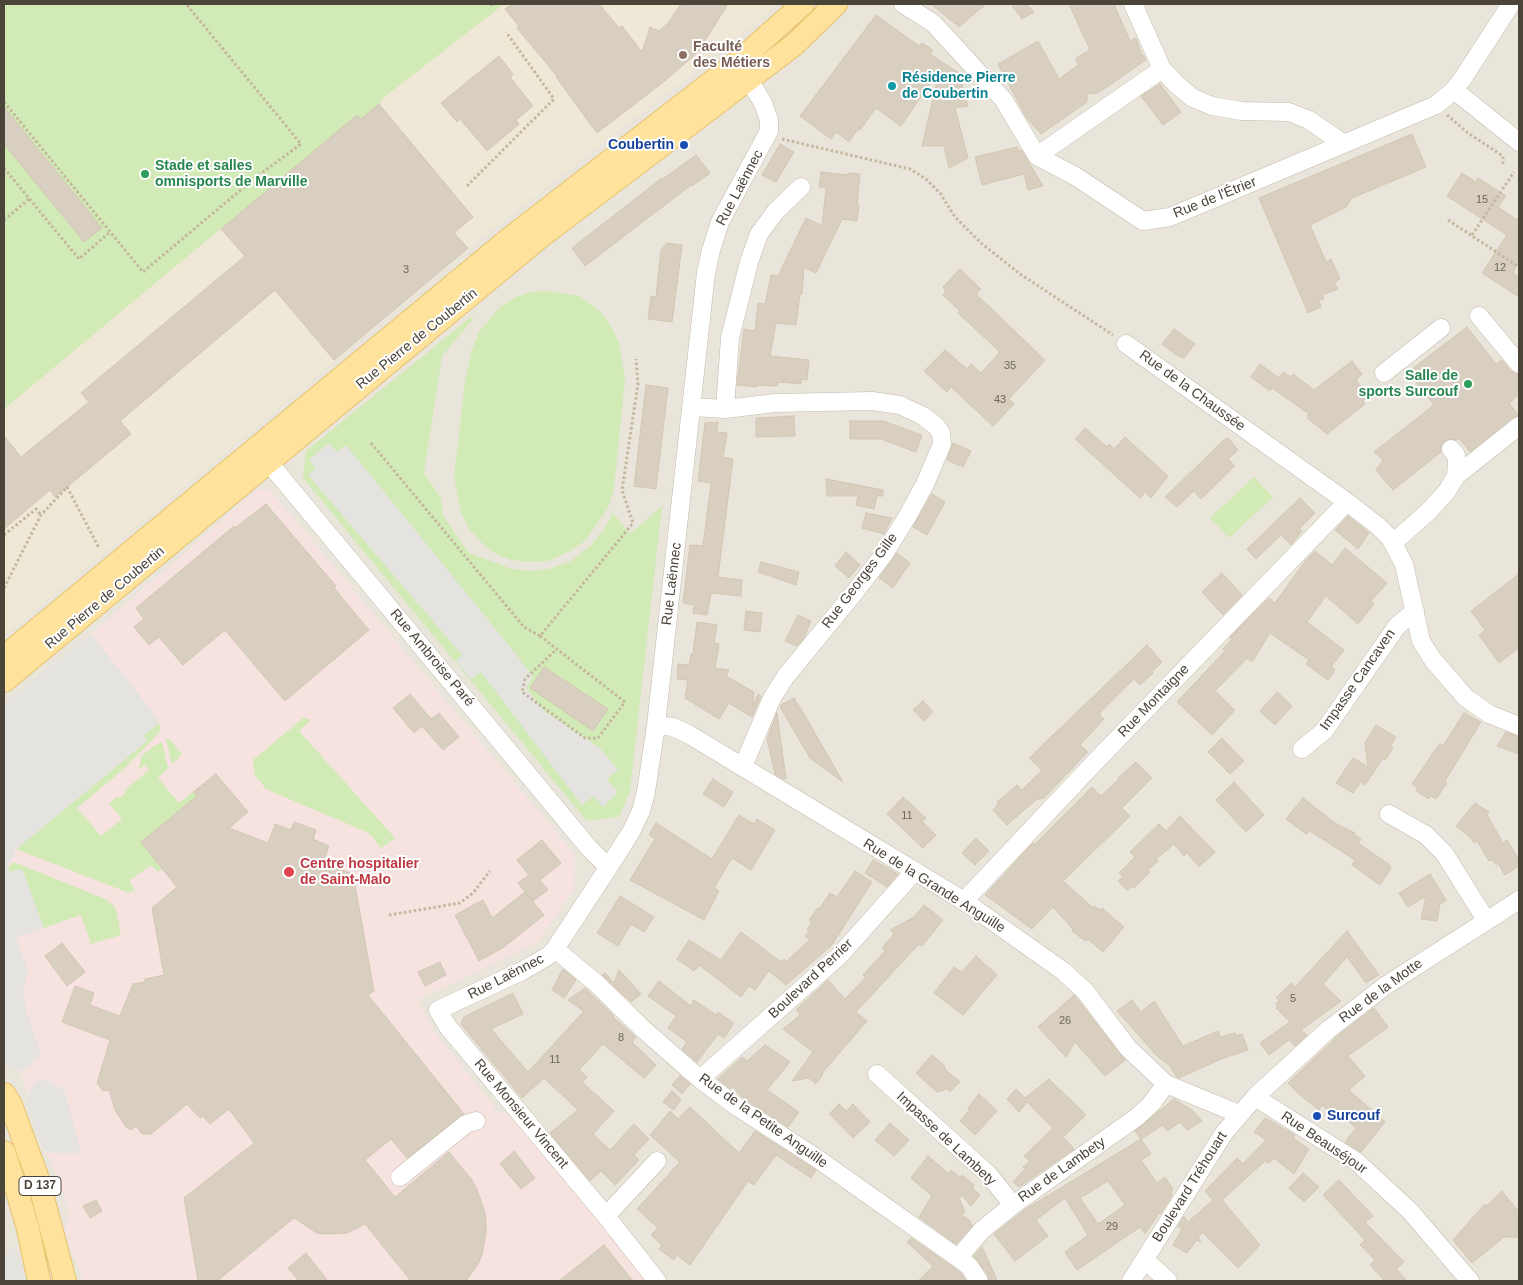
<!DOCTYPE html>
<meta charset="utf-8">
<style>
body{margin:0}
#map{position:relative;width:1523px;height:1285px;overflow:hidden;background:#f6f3ec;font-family:Arial,sans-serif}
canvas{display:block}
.frame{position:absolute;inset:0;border:5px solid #4b4439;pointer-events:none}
</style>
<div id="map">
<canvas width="1523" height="1285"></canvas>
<div class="frame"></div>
</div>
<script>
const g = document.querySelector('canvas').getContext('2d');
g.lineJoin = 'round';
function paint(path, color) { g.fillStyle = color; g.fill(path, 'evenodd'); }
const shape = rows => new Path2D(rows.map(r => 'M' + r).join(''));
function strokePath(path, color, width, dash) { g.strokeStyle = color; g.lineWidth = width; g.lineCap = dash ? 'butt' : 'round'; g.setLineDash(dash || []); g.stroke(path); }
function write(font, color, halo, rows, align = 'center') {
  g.font = font + ' Arial,sans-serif'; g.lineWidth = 4; g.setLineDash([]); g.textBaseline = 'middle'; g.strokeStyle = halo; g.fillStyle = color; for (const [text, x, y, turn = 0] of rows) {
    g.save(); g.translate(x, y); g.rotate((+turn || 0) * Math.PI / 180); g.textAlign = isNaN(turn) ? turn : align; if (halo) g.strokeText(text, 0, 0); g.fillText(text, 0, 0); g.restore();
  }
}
paint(shape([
 [4,4,1519,4,1519,1281,4,1281]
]), '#eae5da');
paint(shape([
 [504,4,778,4,755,24,468,248,260,424,4,636,4,409,357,115,379,104,383,98]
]), '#efe8d6');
paint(shape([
 [257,490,270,490,575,855,574,889,537,943,417,1000,432,1029,493,1105,492,1108,521,1123,649,1281,83,1281,67,1237,66,1228,66,1220,70,1216,68,1208,54,1167,44,1150,26,1102,29,1094,20,1071,6,1065,4,1059,4,704,91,634]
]), '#f6e3e0');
paint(shape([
 [4,4,504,4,383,98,379,104,361,119,357,115,4,409],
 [546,291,579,296,592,305,603,315,612,328,619,343,625,380,614,488,608,508,585,541,568,552,548,561,529,562,512,560,496,554,483,544,470,530,461,513,454,476,465,382,472,349,479,332,500,307,514,298,530,292],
 [471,317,474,318,442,356,424,473,441,498,443,516,469,553,512,569,530,571,548,569,571,561,590,546,604,530,613,513,630,534,662,506,630,791,619,817,587,821,303,478,306,451],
 [1254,477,1273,497,1229,538,1210,518],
 [303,718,311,720,299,731,395,838,381,848,369,833,275,793,265,788,255,775,253,760],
 [159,723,161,730,150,742,124,769,77,808,101,836,122,819,109,803,117,797,119,799,125,793,124,791,149,770,145,765,139,769,141,757,152,747,162,742,168,768,158,778,179,803,193,792,197,796,141,842,163,869,158,872,151,865,129,881,135,890,129,893,16,849,25,842,147,741,142,736],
 [169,739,182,754,172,764,166,740],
 [14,862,105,899,112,904,116,909,121,935,91,944,81,915,44,928,22,869,9,872,8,867]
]), '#d2eab5');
paint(shape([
 [329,443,337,452,346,445,511,648,533,677,526,688,544,711,601,749,618,770,607,779,618,792,603,807,593,796,582,805,481,672,471,679,456,661,462,655,308,475,316,468,309,460],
 [91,634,156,716,159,723,143,736,147,741,25,842,16,849,8,867,10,872,22,869,44,928,16,938,28,970,23,991,26,1011,42,1056,32,1060,33,1065,20,1071,6,1065,4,1059,4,704],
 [43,1079,64,1089,81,1153,49,1153,44,1150,26,1102,33,1084],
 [11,1248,19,1255,27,1281,4,1281,4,1257]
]), '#e5e3e0');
const building = shape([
 [512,4,599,4,619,28,622,26,642,52,650,27,659,31,668,23,681,4,728,4,698,52,666,80,597,133,556,77,557,76,517,28,519,26,505,9,512,4],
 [931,4,986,4,959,27,931,4],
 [1011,4,1027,4,1034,12,1022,19,1011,4],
 [1069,4,1114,4,1130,41,1136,38,1141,52,1146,60,1098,93,1087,94,1087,102,1041,134,1026,117,998,64,1038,41,1059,79,1078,65,1076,58,1090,50,1069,4],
 [876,15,919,46,922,43,933,50,930,54,959,73,968,106,955,108,968,158,949,168,944,146,922,146,940,69,901,126,876,108,860,130,858,129,849,142,836,132,831,139,800,116,876,15],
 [499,56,513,74,510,77,533,106,516,120,519,124,487,151,460,119,457,122,441,103,499,56],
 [1160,84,1181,112,1163,125,1141,96,1160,84],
 [379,104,473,217,454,233,468,248,334,360,275,290,120,421,131,434,55,497,50,490,4,529,4,436,21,457,89,402,81,393,245,256,221,229,357,115,361,119,379,104],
 [4,107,102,228,84,242,4,144,4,107],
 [1412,134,1426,167,1352,198,1346,207,1310,225,1326,262,1331,259,1340,279,1334,282,1338,289,1322,295,1324,299,1319,300,1321,307,1308,313,1259,198,1412,134],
 [780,144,794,152,776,182,762,175,780,144],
 [1017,147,1018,151,1021,150,1030,164,1043,186,1028,190,1024,174,982,185,975,157,1017,147],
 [696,155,710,173,692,186,691,185,585,266,572,248,662,178,663,179,696,155],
 [821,172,848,175,848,173,860,174,857,205,859,206,857,221,842,219,816,273,804,267,802,294,800,294,796,325,776,323,770,356,809,360,807,380,802,379,801,384,778,382,777,386,757,385,757,387,737,385,744,329,755,331,758,303,765,304,771,275,778,276,806,218,822,226,826,188,819,187,821,172],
 [1462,173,1476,182,1478,178,1506,196,1498,207,1517,220,1519,216,1519,261,1513,273,1519,277,1519,297,1482,273,1507,235,1447,196,1462,173],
 [667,243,682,245,672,322,648,319,651,296,656,297,661,250,667,243],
 [960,269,981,289,976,294,1045,360,1009,399,1014,404,993,426,951,387,947,392,924,371,945,350,967,369,971,364,981,373,1000,352,958,313,960,311,943,295,946,291,943,287,960,269],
 [1467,327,1496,364,1502,360,1511,371,1519,374,1519,394,1509,403,1519,416,1512,418,1470,452,1459,438,1456,440,1450,439,1445,441,1441,446,1441,452,1393,490,1376,470,1383,460,1374,452,1434,405,1408,372,1467,327],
 [1174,329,1195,344,1184,358,1178,356,1162,344,1174,329],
 [1352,361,1362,374,1356,380,1368,396,1363,401,1365,404,1327,434,1307,418,1309,414,1272,388,1270,391,1251,377,1260,364,1279,378,1283,372,1291,377,1293,374,1314,390,1352,361],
 [646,385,668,388,656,489,634,486,646,385],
 [794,416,795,436,756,437,756,418,794,416],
 [850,421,883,421,922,435,916,452,881,439,850,439,850,421],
 [718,422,717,432,727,433,723,457,733,459,718,577,742,580,741,596,711,593,707,615,693,613,694,605,683,603,690,545,703,546,711,483,698,481,705,423,718,422],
 [1085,428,1107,447,1109,444,1114,449,1125,437,1168,476,1151,498,1145,492,1140,498,1075,439,1085,428],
 [1228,438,1238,450,1228,459,1235,466,1201,499,1194,491,1177,507,1165,497,1224,440,1228,438],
 [953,443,971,451,963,467,947,460,953,443],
 [826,479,883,490,883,496,877,496,874,509,856,505,858,496,827,496,826,479],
 [932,494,945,502,927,535,913,527,932,494],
 [1300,498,1315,513,1299,529,1302,531,1291,545,1281,535,1256,559,1247,549,1300,498],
 [266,504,336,586,334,588,369,630,285,701,225,630,183,665,159,637,149,645,134,627,144,619,136,608,234,526,235,528,266,504],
 [866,513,892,518,884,534,862,528,866,513],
 [1348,516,1369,533,1358,549,1335,530,1348,516],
 [1345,548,1387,583,1371,601,1374,604,1358,624,1326,596,1307,622,1344,650,1331,667,1335,670,1328,680,1306,664,1309,660,1270,633,1252,662,1247,658,1215,691,1235,710,1212,735,1177,702,1225,651,1223,649,1232,639,1230,637,1269,598,1275,603,1306,560,1315,551,1332,565,1345,548],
 [846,552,860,565,849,578,835,566,846,552],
 [897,553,910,563,893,588,879,578,897,553],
 [761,562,799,572,796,585,758,572,761,562],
 [1222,573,1242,595,1223,615,1202,592,1222,573],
 [1519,574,1519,648,1499,663,1479,635,1485,630,1471,611,1519,574],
 [746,611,762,613,760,632,744,630,746,611],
 [798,615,811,621,804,638,797,646,785,641,798,615],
 [697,622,717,625,714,643,719,644,715,668,729,670,726,676,754,692,752,707,758,694,761,696,752,717,729,703,719,719,685,698,688,680,677,679,678,664,689,665,691,654,693,654,697,622],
 [1147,645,1162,662,1152,672,1153,673,1140,685,1134,679,1099,714,1104,719,1080,745,1088,752,1043,799,1041,798,1038,800,1037,799,1007,825,993,810,998,804,997,802,1017,785,1022,790,1042,770,1029,758,1147,645],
 [544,667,608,709,593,731,530,688,544,667],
 [1277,692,1292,706,1275,725,1260,711,1277,692],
 [410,694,431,719,430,720,439,713,459,737,443,750,422,726,414,733,393,708,410,694],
 [794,698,805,716,843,782,810,758,780,707,781,705,794,698],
 [923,701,933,712,924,721,913,710,923,701],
 [777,713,786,779,783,779,775,774,767,739,777,713],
 [1464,713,1481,722,1445,781,1447,783,1436,799,1431,796,1429,799,1416,791,1418,788,1412,784,1440,743,1443,746,1464,713],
 [1376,725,1396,737,1390,747,1393,748,1385,760,1383,758,1365,785,1361,782,1353,793,1336,783,1353,758,1368,767,1365,743,1376,725],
 [1506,732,1519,737,1519,754,1497,746,1506,732],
 [1222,738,1244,761,1230,774,1208,752,1222,738],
 [1136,762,1152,778,1122,808,1130,816,1063,881,1092,907,1094,906,1100,910,1102,908,1124,927,1103,952,1088,939,1086,941,1073,932,1072,928,1053,907,1032,929,985,895,1033,843,1035,844,1092,787,1101,796,1119,779,1118,778,1136,762],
 [216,774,248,812,229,828,268,843,275,824,291,830,294,822,316,830,313,839,329,846,323,863,353,874,374,991,368,995,464,1114,407,1158,391,1139,365,1160,395,1197,449,1152,472,1180,477,1190,484,1209,486,1220,486,1233,482,1255,478,1264,466,1281,411,1281,365,1224,347,1233,327,1234,317,1233,294,1218,217,1281,198,1281,184,1198,254,1143,229,1109,210,1124,203,1116,200,1118,187,1104,151,1134,142,1134,136,1126,131,1130,126,1127,115,1110,109,1090,103,1091,97,1083,110,1040,62,1022,75,986,94,993,90,1005,120,1016,133,984,145,982,145,979,164,975,152,908,177,887,141,842,197,796,193,792,216,774],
 [713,779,733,792,724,807,703,794,713,779],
 [1234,782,1264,815,1246,832,1216,800,1234,782],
 [903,797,926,818,922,821,936,835,923,848,887,814,903,797],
 [1303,798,1335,823,1355,833,1354,834,1361,839,1358,843,1390,865,1389,867,1391,868,1380,885,1352,865,1355,860,1310,831,1306,834,1286,819,1303,798],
 [1475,803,1489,812,1487,815,1503,843,1507,840,1519,860,1519,866,1505,875,1498,863,1496,865,1493,860,1489,861,1477,841,1474,843,1471,838,1456,826,1475,803],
 [739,815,754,824,757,819,775,830,751,870,732,858,714,888,719,891,704,920,630,880,655,839,649,835,656,823,712,859,739,815],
 [1180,816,1215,852,1199,867,1187,853,1184,856,1174,844,1156,859,1158,861,1148,870,1150,872,1134,888,1132,886,1127,890,1118,881,1123,877,1119,873,1135,857,1130,852,1159,824,1166,831,1180,816],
 [976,838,989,851,975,865,962,853,976,838],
 [542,840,561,863,540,880,548,890,533,901,518,883,529,875,517,860,542,840],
 [873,860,898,874,887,887,865,873,873,860],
 [855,871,872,882,832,945,786,985,769,971,755,990,749,986,741,997,699,965,694,971,677,959,689,940,721,960,741,932,781,962,784,959,786,962,810,939,805,936,809,931,807,930,812,922,809,920,818,908,819,909,830,893,837,897,855,871],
 [1430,874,1446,900,1440,904,1437,921,1421,919,1426,896,1408,907,1399,893,1430,874],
 [525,892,544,915,504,947,479,961,455,915,483,900,492,918,525,892],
 [620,896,654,917,644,932,631,924,618,946,597,933,620,896],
 [924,905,943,920,922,946,919,944,856,1012,867,1021,823,1072,822,1076,816,1084,809,1078,792,1081,813,1052,783,1029,800,1015,796,1010,828,980,845,999,866,977,863,975,886,950,882,948,894,934,890,930,914,917,924,905],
 [1347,931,1379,975,1366,983,1347,957,1323,984,1341,1001,1301,1030,1307,1035,1295,1046,1289,1040,1269,1055,1260,1043,1290,1022,1276,1008,1278,1006,1276,1004,1279,1000,1276,998,1291,983,1295,987,1347,931],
 [62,943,85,972,67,986,45,956,62,943],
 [976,956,997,975,963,1015,934,993,954,967,962,972,976,956],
 [440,962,446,975,425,986,418,972,440,962],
 [563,969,576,980,564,998,552,990,563,969],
 [619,970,641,994,631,1002,602,975,605,973,614,983,619,970],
 [659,981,691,1006,694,1000,716,1015,718,1012,734,1023,724,1038,718,1034,697,1062,682,1049,687,1042,668,1028,676,1016,648,996,659,981],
 [585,988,614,1016,613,1017,636,1037,632,1042,656,1065,644,1078,603,1044,579,1070,587,1077,582,1082,614,1111,593,1134,610,1150,634,1124,649,1139,634,1155,639,1160,615,1185,601,1171,590,1181,550,1133,578,1110,544,1078,522,1098,461,1024,464,1017,513,993,523,1014,491,1029,528,1072,584,1011,568,1000,585,988],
 [1074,995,1125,1060,1105,1076,1075,1042,1066,1057,1038,1027,1074,995],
 [1132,1000,1141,1012,1154,1001,1183,1046,1218,1031,1221,1037,1235,1033,1236,1036,1242,1034,1248,1050,1221,1059,1179,1078,1177,1077,1169,1065,1157,1056,1117,1011,1132,1000],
 [1374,1008,1388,1027,1348,1056,1365,1076,1349,1090,1385,1122,1361,1152,1345,1142,1356,1128,1334,1109,1331,1113,1322,1105,1319,1110,1300,1095,1288,1083,1341,1033,1374,1008],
 [765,1045,790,1062,767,1090,799,1112,788,1127,742,1097,733,1087,731,1089,718,1079,742,1057,747,1061,765,1045],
 [932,1055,944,1065,945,1069,960,1082,950,1092,947,1089,937,1092,916,1073,932,1055],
 [680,1076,690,1084,682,1094,672,1085,680,1076],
 [1049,1079,1086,1115,1063,1137,1074,1149,1019,1187,1013,1182,1025,1169,1023,1167,1030,1161,1024,1156,1053,1128,1027,1102,1019,1112,1007,1099,1016,1089,1025,1098,1049,1079],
 [672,1091,681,1099,674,1110,663,1102,672,1091],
 [979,1094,997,1111,975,1135,960,1121,970,1109,968,1108,979,1094],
 [1174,1099,1192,1110,1202,1121,1187,1130,1180,1122,1167,1131,1163,1125,1141,1139,1135,1131,1174,1099],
 [839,1104,846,1111,853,1104,870,1122,853,1138,829,1114,839,1104],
 [690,1107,739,1153,755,1131,816,1170,811,1178,776,1155,754,1185,748,1181,690,1265,677,1255,674,1260,659,1249,662,1245,651,1235,658,1228,637,1209,680,1162,650,1135,670,1111,678,1119,690,1107],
 [1265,1118,1295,1135,1293,1138,1309,1149,1294,1174,1274,1158,1269,1163,1265,1161,1222,1200,1260,1245,1238,1268,1202,1232,1198,1238,1201,1242,1197,1240,1187,1253,1173,1245,1182,1229,1178,1226,1184,1216,1188,1222,1213,1200,1205,1191,1237,1158,1243,1164,1266,1140,1254,1132,1265,1118],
 [890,1123,909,1140,894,1156,875,1140,890,1123],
 [1141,1139,1151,1154,1141,1160,1157,1183,1165,1177,1173,1189,1171,1194,1172,1196,1160,1214,1159,1213,1145,1234,1140,1227,1077,1270,1065,1252,1088,1235,1065,1198,1036,1220,1048,1236,1015,1261,994,1234,1026,1209,1141,1139],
 [1108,1181,1125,1205,1098,1224,1080,1198,1108,1181],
 [514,1151,535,1178,521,1189,500,1164,514,1151],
 [928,1156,948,1173,951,1170,960,1178,962,1175,974,1185,972,1188,980,1195,971,1206,962,1195,959,1198,965,1212,962,1215,970,1221,972,1226,956,1244,919,1217,932,1196,911,1178,928,1156],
 [1303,1173,1319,1187,1304,1202,1289,1188,1303,1173],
 [1339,1180,1373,1216,1365,1222,1404,1262,1396,1269,1407,1281,1385,1281,1370,1265,1375,1260,1360,1245,1365,1240,1323,1195,1339,1180],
 [1502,1191,1519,1212,1519,1237,1504,1237,1472,1263,1453,1240,1484,1205,1488,1205,1502,1191],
 [96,1200,102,1211,90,1218,83,1206,96,1200],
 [911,1238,961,1273,966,1281,918,1281,933,1266,907,1242,911,1238],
 [604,1245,633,1281,559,1281,604,1245],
 [982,1247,993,1271,997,1281,989,1281,988,1275,974,1256,982,1247],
 [306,1253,328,1281,299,1281,288,1268,306,1253]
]);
paint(building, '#d8cfc1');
strokePath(building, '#d3c7b4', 1);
const minor = shape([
 [903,4,933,23,1003,99,1037,156,1075,176,1143,221,1170,217,1436,105,1454,90,1463,78,1511,4],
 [1133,4,1162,69,1177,85,1193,98,1212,106,1242,111,1289,112,1309,120,1344,144],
 [1454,90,1519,142],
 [1037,156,1162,69],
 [1479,316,1519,364],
 [1126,344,1347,502,1378,526,1390,538,1404,564,1421,641,1433,660,1466,698,1489,714,1519,726],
 [1384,373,1441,328],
 [692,407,725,409,775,403,872,401,900,405,923,416,936,426,941,433,942,444,925,484,907,517,884,554,854,593,786,676,772,698,747,757,741,766],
 [725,409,730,338,749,262,759,234,776,211,801,187],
 [260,452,589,848,602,861,610,865],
 [1456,476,1519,426],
 [1393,543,1429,511,1447,491,1456,476,1457,463,1456,455,1451,449],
 [656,725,673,727,690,735,964,901,1063,971,1085,991,1128,1048,1166,1084,1239,1114],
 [1302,749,1324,731,1397,626,1415,611],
 [1389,814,1426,835,1444,853,1486,920],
 [964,901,1095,762,1347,502],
 [555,949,596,983,643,1029,700,1079,736,1106,815,1157,958,1258,969,1266,979,1281],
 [877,1074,989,1175,1013,1205],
 [700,1079,840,955,915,871],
 [1255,1097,1357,1162,1410,1211,1470,1281],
 [400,1177,466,1124,476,1121],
 [606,1216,657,1161],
 [958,1258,982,1230,1013,1205,1137,1117,1151,1104,1166,1084],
 [1145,1260,1168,1281],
 [657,1281,606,1216,448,1027,438,1010,522,971,548,956,555,949,610,865,631,832,641,811,646,792,656,725,706,273,711,250,720,222,769,131,769,120,763,103,749,80],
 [1131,1281,1224,1133,1255,1097,1328,1030,1385,986,1519,900]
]);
const major = shape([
 [4,657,509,239,739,61,803,4],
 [4,681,539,238,794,45,836,4],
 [4,1094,11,1105,38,1179,65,1281],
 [4,1152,17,1191,28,1229,39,1281]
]);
strokePath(minor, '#c2bbae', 19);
strokePath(major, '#e6c16a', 24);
strokePath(shape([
 [491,4,492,6],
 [4,102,143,272,255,178,301,144,186,4],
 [1447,115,1468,133,1503,156,1503,166],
 [782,139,910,169,926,179,940,193,955,217,981,243,1020,274,1113,335],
 [4,168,79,259,110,232],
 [467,186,554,99,506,32],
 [4,220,29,199],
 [1448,220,1519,267],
 [1472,235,1514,172],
 [371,443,524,627,540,636,633,523,622,490,638,384,636,359],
 [4,535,36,509,41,515],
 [4,588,41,515,67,487,99,548],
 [540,636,625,702,598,738,585,738,522,692,525,679,557,649],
 [389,915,460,903,473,893,490,871]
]), '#c4b79f', 3, [2.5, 2.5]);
strokePath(minor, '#fff', 18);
strokePath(major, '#ffe39c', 22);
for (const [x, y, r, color] of [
 [683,55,5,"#8d6e63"],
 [892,86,5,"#0f9aa8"],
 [684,145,5,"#1a4fb4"],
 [145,174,5,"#2e9e5b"],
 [1468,384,5,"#2e9e5b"],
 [289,872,6,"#e0444e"],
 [1317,1116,5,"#1a4fb4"]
]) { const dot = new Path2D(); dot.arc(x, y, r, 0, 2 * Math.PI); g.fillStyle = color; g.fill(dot); strokePath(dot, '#fff', 2); }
write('11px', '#6e675b', null, [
 ["15",1482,200],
 ["12",1500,268],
 ["3",406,270],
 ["35",1010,366],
 ["43",1000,400],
 ["11",907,816],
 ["5",1293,999],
 ["26",1065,1021],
 ["8",621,1038],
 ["11",555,1060],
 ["29",1112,1227]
]);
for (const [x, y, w] of [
 [40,1186,42]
]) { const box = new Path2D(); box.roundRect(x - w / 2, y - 9.5, w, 19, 4); g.fillStyle = '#fff'; g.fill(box); strokePath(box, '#4b4439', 1); }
write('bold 12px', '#4b4439', null, [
 ["D 137",40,1186]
]);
write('bold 14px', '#785e54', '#fff', [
 ["Faculté",693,47],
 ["des Métiers",693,63]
], 'left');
write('bold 14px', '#0d838f', '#fff', [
 ["Résidence Pierre",902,78],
 ["de Coubertin",902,94]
], 'left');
write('bold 14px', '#164399', '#fff', [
 ["Coubertin",674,145],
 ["Surcouf",1327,1116,"left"]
], 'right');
write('bold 14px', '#27864d', '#fff', [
 ["Stade et salles",155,166],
 ["omnisports de Marville",155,182],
 ["Salle de",1458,376,"right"],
 ["sports Surcouf",1458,392,"right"]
], 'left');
write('14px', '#4b4439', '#fff', [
 ["Rue Laënnec",740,188,-62],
 ["Rue de l'Étrier",1215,198,-22],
 ["Rue Pierre de Coubertin",417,339,-39],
 ["Rue de la Chaussée",1192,391,36],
 ["Rue Georges Gille",860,581,-53],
 ["Rue Laënnec",672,584,-83],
 ["Rue Pierre de Coubertin",105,598,-40],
 ["Rue Ambroise Paré",432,658,50],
 ["Impasse Cancaven",1358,680,-55],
 ["Rue Montaigne",1154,701,-46],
 ["Rue de la Grande Anguille",934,886,32],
 ["Rue Laënnec",506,977,-27],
 ["Boulevard Perrier",811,979,-43],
 ["Rue de la Motte",1381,991,-36],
 ["Rue Monsieur Vincent",521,1114,50],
 ["Rue de la Petite Anguille",763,1121,35],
 ["Impasse de Lambety",946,1139,43],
 ["Rue Beauséjour",1324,1143,34],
 ["Rue de Lambety",1062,1170,-35],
 ["Boulevard Tréhouart",1190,1187,-58]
]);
write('bold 14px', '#be3a42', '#fff', [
 ["Centre hospitalier",300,864],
 ["de Saint-Malo",300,880]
], 'left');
</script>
